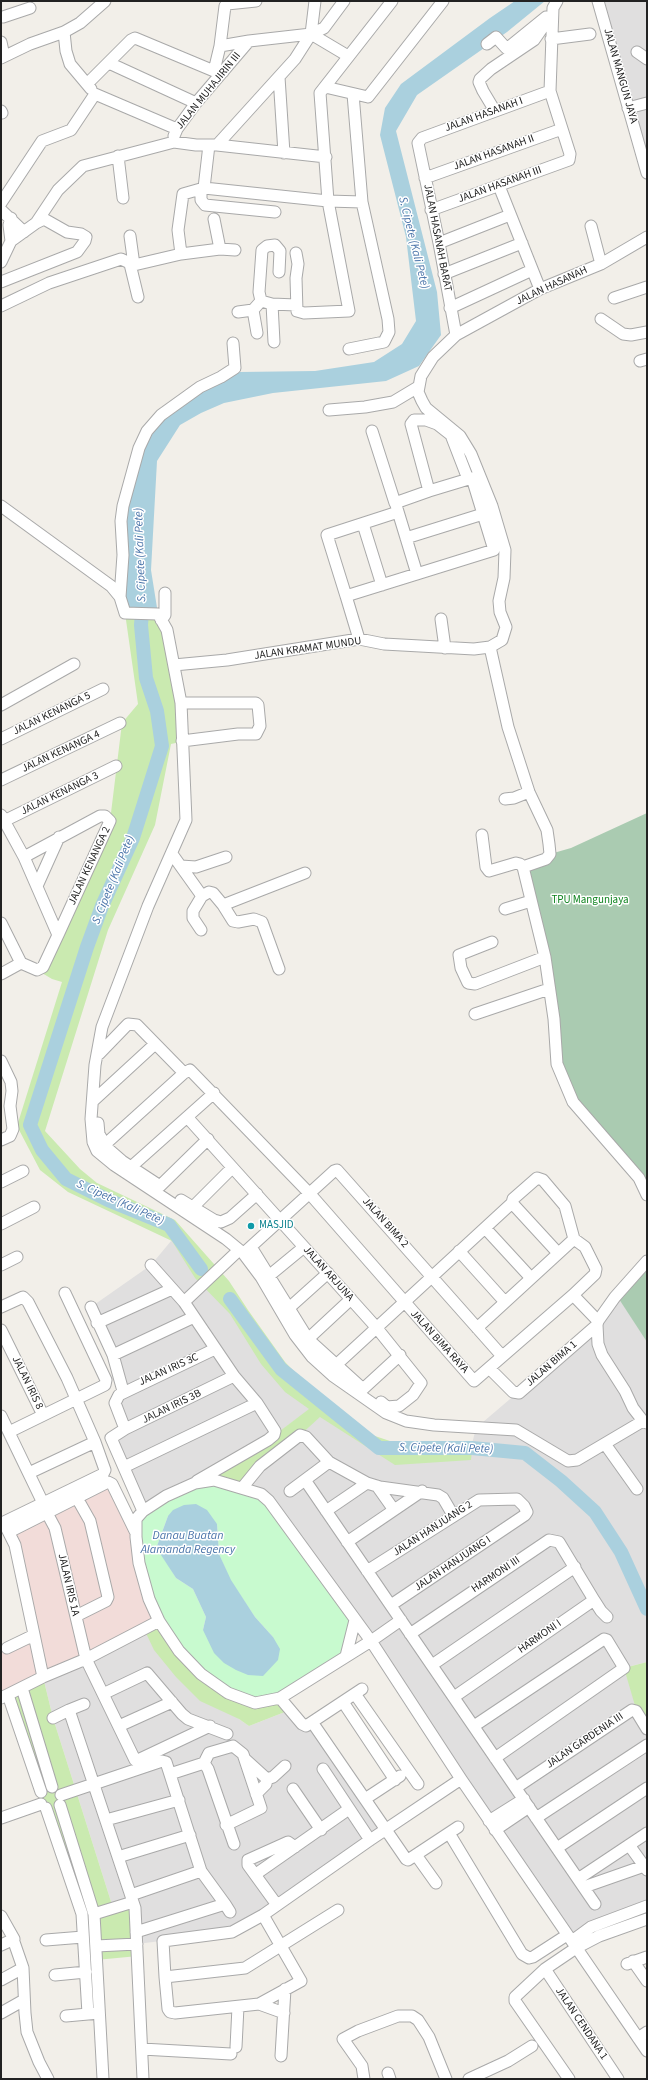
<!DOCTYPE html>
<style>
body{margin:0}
#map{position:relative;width:648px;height:2080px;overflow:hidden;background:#f2efe9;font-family:"Source Sans 3",sans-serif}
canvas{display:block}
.frame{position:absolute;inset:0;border:2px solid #222;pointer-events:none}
</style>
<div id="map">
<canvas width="648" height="2080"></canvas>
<div class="frame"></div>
</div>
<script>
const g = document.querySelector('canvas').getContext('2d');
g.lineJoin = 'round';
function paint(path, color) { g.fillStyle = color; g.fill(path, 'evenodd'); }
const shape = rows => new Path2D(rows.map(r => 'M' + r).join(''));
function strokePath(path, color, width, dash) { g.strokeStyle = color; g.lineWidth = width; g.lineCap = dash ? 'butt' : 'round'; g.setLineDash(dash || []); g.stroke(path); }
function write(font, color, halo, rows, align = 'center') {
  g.font = font + ' "Source Sans 3",sans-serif'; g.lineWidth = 3; g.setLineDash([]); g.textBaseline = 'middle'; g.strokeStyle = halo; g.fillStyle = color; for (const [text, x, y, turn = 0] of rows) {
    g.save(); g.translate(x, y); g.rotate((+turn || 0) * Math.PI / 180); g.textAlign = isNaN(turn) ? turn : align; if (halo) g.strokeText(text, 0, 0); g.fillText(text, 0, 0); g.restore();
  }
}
paint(shape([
 [598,1,647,1,647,173],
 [176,1235,281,1369,320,1402,268,1440,143,1511,113,1437,125,1429,116,1408,123,1391,91,1307,151,1265],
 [617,1295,647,1341,647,1662,624,1668,647,1730,647,1907,572,1941,371,1641,242,1488,260,1466,329,1409,379,1448,471,1448,476,1428,597,1325],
 [144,1629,239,1719,249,1726,290,1710,302,1724,312,1722,386,1829,232,1932,137,1944,113,1908,53,1718,43,1677]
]), '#e0dfdf');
paint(shape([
 [110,1483,136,1532,159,1621,1,1698,1,1651,34,1635,9,1532]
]), '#f2dcd9');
paint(shape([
 [125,613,161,620,185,741,171,744,155,825,108,930,45,1131,80,1169,97,1183,175,1220,229,1281,248,1310,285,1362,313,1391,348,1419,372,1435,393,1442,473,1441,471,1460,395,1465,320,1417,242,1488,195,1483,268,1440,309,1409,285,1392,261,1364,230,1314,195,1278,172,1241,68,1192,40,1170,17,1126,62,982,52,979,37,970,110,821,122,723,138,704],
 [159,1621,280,1698,290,1710,249,1726,239,1719,200,1701,176,1677,154,1650,144,1629],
 [647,1662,647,1730,636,1709,624,1668],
 [43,1677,53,1718,113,1908,133,1902,138,1956,96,1960,99,2013,88,2014,82,1914,41,1804,40,1798,41,1792,8,1695]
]), '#caeab0');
paint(shape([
 [647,813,647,1194,587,1120,557,1064,554,1018,523,867,550,854,571,848],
 [647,1260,647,1342,617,1296]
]), '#aacbb1');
paint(shape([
 [214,1480,261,1494,355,1620,346,1656,280,1698,255,1703,201,1674,149,1599,136,1519,143,1511],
 [168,1516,217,1524,219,1554,230,1580,255,1617,273,1637,203,1630,206,1617,193,1589,176,1578,157,1546]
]), '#c8facf');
paint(shape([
 [515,1,545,1,507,32,417,95,396,131,437,292,441,335,419,366,386,381,273,393,224,403,201,413,180,425,157,461,151,570,158,614,125,613,121,521,147,431,221,377,240,372,315,371,374,362,402,344,416,321,406,237,380,135,385,108,401,84,490,18],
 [196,1504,207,1510,217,1524,219,1554,231,1580,255,1617,273,1637,280,1649,278,1660,263,1676,248,1675,236,1670,224,1663,214,1653,203,1630,206,1617,193,1589,176,1578,161,1555,157,1546,168,1516,173,1510,184,1505]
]), '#aad0de');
strokePath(shape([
 [143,600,141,625,146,678,157,711,162,746,133,838,102,906,87,947,30,1125,42,1150,66,1179,108,1200,169,1225,201,1269],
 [230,1299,281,1369,379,1448,472,1448,525,1453,561,1481,595,1512,621,1552,647,1609]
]), '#aad0de', 14);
const minor = shape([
 [598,1,647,173],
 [3,17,30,8],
 [64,32,66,51,70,64,91,89],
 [311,34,348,56],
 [551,39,590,34],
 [1,42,4,56],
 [487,44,496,37,506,48,509,47,546,17],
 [220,46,249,41,311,34,324,28,344,1],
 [637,52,647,59],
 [1,58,30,44,64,32,80,23,105,1],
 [109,63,196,103],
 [214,71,220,46,225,6,227,4,256,1],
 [279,77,284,153],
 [88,83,131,40,135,38,214,71,223,72],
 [325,87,368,97,443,1],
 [628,108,647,103],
 [1,111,2,113],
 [495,111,483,91,479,82,480,79,491,69,534,40,543,27,546,17],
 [174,136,177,129,196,103,249,41],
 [209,145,204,188,328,201,362,202],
 [217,145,326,157],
 [118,156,123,198],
 [425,178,562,129],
 [499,186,540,289],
 [204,188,201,192,201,200,205,205,275,212],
 [1,203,42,141,71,130,95,94,177,129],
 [1,210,24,232],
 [431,210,569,160,570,154,550,91,553,8,557,1],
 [11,218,9,225,11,241],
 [214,219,220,249],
 [591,226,601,264],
 [130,236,134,265],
 [439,243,510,215],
 [296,253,298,264,296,278,297,311,304,313,349,311,328,201,320,93,392,1],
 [181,254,178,230,183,194,204,188],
 [1,262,11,241,36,223,58,190,83,166,174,142,196,145,217,145,295,59,311,34,315,1],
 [130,264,138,297],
 [444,274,522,243],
 [1,282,77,252,85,241,86,237,81,234,67,232,44,219,36,223],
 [614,298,647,287],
 [272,304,261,301,259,292,262,250,267,246,275,245,280,251,279,272],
 [1,306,49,283,121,259,134,265,181,254,220,249,235,250],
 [450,308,532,270],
 [253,310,257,333],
 [238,312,253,310,261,301],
 [601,319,623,334,631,335,647,332],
 [456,335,439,243,418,143,422,138,550,91],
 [274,342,272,304,296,305],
 [349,349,384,342,389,332,388,319,362,202,353,94],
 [640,361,647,359],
 [329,410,365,407,393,402,418,387],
 [372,431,395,503,429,491,411,424,414,420,426,420,437,424,451,435,468,479],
 [396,505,417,574],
 [1,506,111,586,120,597,125,613,158,614,167,630,181,703,186,820,148,906,102,1027,95,1065,91,1119,93,1142,97,1151,114,1165,226,1239,243,1253,261,1277,295,1335,312,1357,333,1376,386,1413,406,1421,434,1425,516,1430,568,1461,577,1460,643,1421],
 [363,524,382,585],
 [406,538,483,514],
 [346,596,327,535,398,512],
 [120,597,123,555,121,521,123,506,139,448,147,431,161,415,200,387,221,377,235,368,233,343],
 [441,619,445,648],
 [161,620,165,615,165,593],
 [359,639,346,596,494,550,472,478,429,491],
 [490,647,508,727,529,792,547,830,549,844,550,854,546,859,523,867,545,957,554,1019,557,1064,573,1102,639,1178,647,1195],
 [174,665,227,660,359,639,384,644,474,649,490,647,502,640,506,627,500,612,499,601,504,578,505,550,492,506,471,454,460,436,426,408,422,401,418,392,421,376,433,357,456,335,540,289,601,264,647,237],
 [181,703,256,703,258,705,260,726,256,734,238,734,182,741],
 [1,705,74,664],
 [1,739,103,689],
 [1,780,120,723],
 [505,799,514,798,529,792],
 [1,815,24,857,58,935,43,967,37,970,21,963],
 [4,821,116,766],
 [482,835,486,867,489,871,516,863,520,864,523,867],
 [172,854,202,896],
 [24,857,100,816,105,816,110,821,58,935],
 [181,866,196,867,226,857],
 [37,886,59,837],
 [223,905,305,873],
 [505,909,531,901],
 [1,923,21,963,1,974],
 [201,930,193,918,193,911,202,896,209,892,213,893,223,905,233,921,238,922,254,919,262,922,279,969],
 [492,942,459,955,461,968,468,983,475,984,545,957],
 [475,1014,549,989],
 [97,1054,99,1054,128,1024,137,1025,184,1073,190,1070,310,1194,474,1381,573,1295,598,1321],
 [1,1061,11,1082,12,1091,10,1106,13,1129,10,1136,1,1140],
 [93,1101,155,1044],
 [187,1117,376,1327,421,1383,413,1395,399,1406,387,1407,381,1402],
 [98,1123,99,1134,107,1148,122,1161,157,1184],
 [100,1149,184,1073],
 [131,1167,214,1093],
 [1,1182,23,1171],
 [160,1186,208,1139],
 [181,1200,214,1220,221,1222,230,1218,257,1194],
 [512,1203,558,1253],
 [192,1208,232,1168],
 [1,1224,34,1207],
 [485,1228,531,1278],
 [251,1247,308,1339,362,1388],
 [459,1251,505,1302],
 [245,1252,334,1171,337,1170,502,1356],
 [647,1261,615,1297,598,1321,597,1325,598,1344,602,1355,625,1391,633,1408,643,1421,647,1423],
 [1,1265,17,1257],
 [151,1265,184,1302,234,1376,257,1403,275,1431,274,1435,268,1440,197,1481],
 [270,1275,304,1247],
 [184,1302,239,1250],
 [1,1307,23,1297,28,1302,67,1378,95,1442,105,1470,103,1474,4,1522],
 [91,1307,113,1355,123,1391],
 [289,1308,328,1273],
 [97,1323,172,1289],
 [477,1328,574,1239],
 [1,1330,43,1415],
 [308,1339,351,1299],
 [113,1355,194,1317],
 [335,1366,512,1203,513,1199,537,1178,543,1180,565,1206,574,1239,585,1247,596,1269,595,1274,573,1295],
 [489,1368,513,1392,519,1393,597,1325],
 [363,1389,400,1355],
 [1,1416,43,1503],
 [125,1429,115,1403,119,1395,215,1349],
 [9,1432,105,1385,106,1380,65,1293],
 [605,1444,637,1489],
 [124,1467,257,1403],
 [29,1473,95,1442],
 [305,1480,595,1904],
 [377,1486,394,1510],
 [242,1488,260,1466,300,1435,306,1437,329,1462],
 [290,1491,329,1462,367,1483,380,1487,438,1495,443,1498,453,1515],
 [143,1511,111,1438,125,1429,234,1376],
 [326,1511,367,1483],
 [47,1513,55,1528,86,1659,135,1760,138,1760,210,1726],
 [6,1527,15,1545,43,1677],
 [9,1532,108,1482,112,1484,135,1531],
 [347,1542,422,1491],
 [367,1571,479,1500,517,1499,524,1506,527,1512,525,1515,391,1605],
 [594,1600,601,1611,607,1617],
 [76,1616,106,1601,108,1597,90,1521,77,1498],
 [401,1620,371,1641,280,1698,255,1703,228,1693,201,1674,179,1651,159,1621,149,1599,139,1563,136,1537,136,1519,143,1511,166,1496,195,1483,214,1480,261,1494,269,1501,371,1641,461,1779,647,2051],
 [410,1634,549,1540,559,1542,594,1600,454,1697],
 [7,1648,34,1635],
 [346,1656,355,1620],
 [432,1665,575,1567],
 [22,1688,52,1787],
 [103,1694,147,1673,182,1714,188,1719,227,1734],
 [355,1694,418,1784],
 [8,1695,41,1792],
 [1,1698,43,1677,86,1659,159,1621],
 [280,1698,302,1724,306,1726,362,1689],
 [343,1702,395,1780],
 [69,1710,84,1704],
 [53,1718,69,1710,135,1908,143,2079],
 [312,1722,406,1859,408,1860,458,1827],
 [119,1726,172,1702],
 [474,1726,604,1639,607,1640,624,1668,495,1758],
 [245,1759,267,1779,266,1784,256,1794],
 [204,1763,209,1753,233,1746,243,1754,261,1808,226,1825],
 [323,1769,370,1840],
 [170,1774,204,1763,208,1769,234,1844],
 [267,1779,273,1777,285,1766],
 [517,1787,632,1710,636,1711,647,1729],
 [293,1789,321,1830],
 [61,1795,162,1761,166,1762,201,1871,225,1904],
 [365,1799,400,1776],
 [60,1805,94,1914,103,2079],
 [46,1808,82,1914,88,2014,99,2013],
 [1,1818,41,1804],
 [536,1818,647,1745],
 [106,1820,179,1800],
 [489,1821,524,1799],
 [495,1830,529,1807],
 [449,1833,522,1954,529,1958,533,1957,567,1935],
 [629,1845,647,1870],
 [557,1848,647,1788],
 [416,1855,436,1883],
 [118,1857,190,1835],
 [256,1874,349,1809],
 [578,1879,647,1833],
 [584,1887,644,1866],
 [131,1895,201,1871],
 [277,1905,248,1865,248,1860,288,1842,295,1847],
 [94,1914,133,1902],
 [263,1915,301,1981,259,2004,175,2013,170,2012,168,2009,165,1977,163,1941,232,1932,263,1915,370,1840,461,1779],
 [1,1916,14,1939,1,1945],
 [136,1932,225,1904,230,1912],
 [46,1940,83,1937],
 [572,1941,591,1927,647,1906],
 [14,1942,23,1968,25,2013,27,2032,39,2062,48,2079],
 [96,1946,137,1944],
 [633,1961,647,1981],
 [627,1964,647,1957],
 [545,1969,618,2079],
 [55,1975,86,1972],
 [165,1977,245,1968,338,1910],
 [1,1980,23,1968],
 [259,2004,284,2013],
 [1,2013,24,2000],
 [66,2016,88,2014],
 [638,2038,647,2032],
 [236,2047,238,2007],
 [142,2049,231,2054],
 [281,2056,285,1989],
 [388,2073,390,2079],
 [364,2079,362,2066,343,2039,358,2031,398,2016,412,2016,418,2020,429,2037,446,2079],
 [469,2079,508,2061,532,2046],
 [569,2079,515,2001,515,1997,545,1969,576,1948,599,1936,647,1919]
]);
strokePath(minor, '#a9a9a9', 13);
strokePath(minor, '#fff', 11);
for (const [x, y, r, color] of [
 [251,1226,4,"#0f9aa8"]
]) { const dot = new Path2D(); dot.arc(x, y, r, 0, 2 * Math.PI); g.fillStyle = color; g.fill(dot); strokePath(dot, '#fff', 1.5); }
write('11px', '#222', '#fff', [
 ["JALAN MANGUN JAYA",620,76,74],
 ["JALAN MUHAJIRIN III",209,91,-51],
 ["JALAN HASANAH I",484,115,-20],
 ["JALAN HASANAH II",494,153,-20],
 ["JALAN HASANAH III",500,185,-20],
 ["JALAN HASANAH BARAT",437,238,79],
 ["JALAN HASANAH",552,286,-25],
 ["JALAN KRAMAT MUNDU",308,649,-8],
 ["JALAN KENANGA 5",52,714,-26],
 ["JALAN KENANGA 4",61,752,-25],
 ["JALAN KENANGA 3",60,794,-26],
 ["JALAN KENANGA 2",90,866,-65],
 ["JALAN BIMA 2",385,1223,48],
 ["JALAN ARJUNA",328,1274,48],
 ["JALAN BIMA RAYA",439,1342,48],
 ["JALAN BIMA 1",552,1364,-41],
 ["JALAN IRIS 3C",169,1370,-24],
 ["JALAN IRIS 8",27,1383,64],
 ["JALAN IRIS 3B",172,1407,-26],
 ["JALAN HANJUANG 2",433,1529,-33],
 ["JALAN HANJUANG I",453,1564,-34],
 ["HARMONI III",496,1575,-34],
 ["JALAN IRIS 1A",68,1585,77],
 ["HARMONI I",540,1637,-35],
 ["JALAN GARDENIA III",585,1741,-34],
 ["JALAN CENDANA 1",581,2024,56]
]);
write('11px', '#0d831e', '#fff', [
 ["TPU Mangunjaya",590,901]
]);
write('11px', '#0d838f', '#fff', [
 ["MASJID",259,1226]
], 'left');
write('italic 12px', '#4b75aa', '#fff', [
 ["S. Cipete (Kali Pete)",413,243,76],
 ["S. Cipete (Kali Pete)",141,555,-92],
 ["S. Cipete (Kali Pete)",114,880,-68],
 ["S. Cipete (Kali Pete)",120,1203,24],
 ["S. Cipete (Kali Pete)",446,1449,1],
 ["Danau Buatan",188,1536],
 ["Alamanda Regency",188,1550]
]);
</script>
